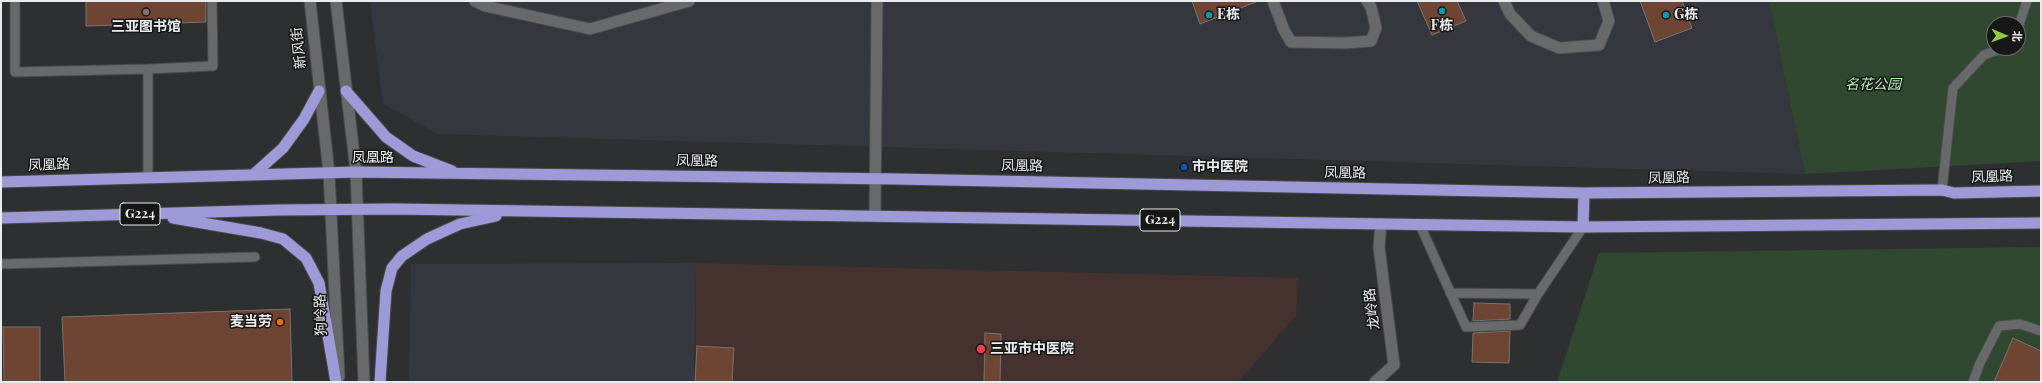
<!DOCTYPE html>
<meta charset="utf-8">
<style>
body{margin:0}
#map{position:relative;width:2042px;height:383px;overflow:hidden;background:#2e2f31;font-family:"Playfair Display","Noto Sans SC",serif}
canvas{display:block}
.frame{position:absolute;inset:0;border:2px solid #ebecee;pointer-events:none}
.north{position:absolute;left:1986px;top:16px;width:40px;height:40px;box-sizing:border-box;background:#171718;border:1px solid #6c6c6e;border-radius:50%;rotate:92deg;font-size:11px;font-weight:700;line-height:16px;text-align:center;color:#ebecee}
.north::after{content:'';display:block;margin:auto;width:14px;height:18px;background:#92cd3e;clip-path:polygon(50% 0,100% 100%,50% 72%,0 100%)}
</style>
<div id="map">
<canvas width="2042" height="383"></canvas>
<div class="frame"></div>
<div class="north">北</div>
</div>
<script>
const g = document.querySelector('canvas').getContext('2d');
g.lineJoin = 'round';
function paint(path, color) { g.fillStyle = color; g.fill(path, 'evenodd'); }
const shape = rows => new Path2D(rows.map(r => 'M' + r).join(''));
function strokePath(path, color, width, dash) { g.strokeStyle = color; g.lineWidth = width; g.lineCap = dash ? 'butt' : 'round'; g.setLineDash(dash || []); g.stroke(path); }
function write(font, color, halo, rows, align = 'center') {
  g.font = font + ' "Playfair Display","Noto Sans SC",serif'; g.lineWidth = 3; g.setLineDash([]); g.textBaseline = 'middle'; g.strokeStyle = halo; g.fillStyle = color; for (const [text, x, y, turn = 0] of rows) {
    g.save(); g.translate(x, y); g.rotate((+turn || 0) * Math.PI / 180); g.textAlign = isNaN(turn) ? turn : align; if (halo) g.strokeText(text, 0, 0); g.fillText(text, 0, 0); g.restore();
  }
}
paint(shape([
 [370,1,1769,1,1805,174,438,134,383,104],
 [696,263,694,382,409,382,411,264]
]), '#35373f');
paint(shape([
 [696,263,1298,278,1296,316,1238,382,695,382]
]), '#45312d');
paint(shape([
 [1769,1,2041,1,2041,161,1805,174],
 [1994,24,2018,24,2018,48,1994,48],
 [2041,247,2041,382,1557,382,1599,253]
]), '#314830');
const building = shape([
 [86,1,206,1,206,22,86,26,86,1],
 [1192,1,1256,1,1256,2,1200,24,1192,1],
 [1417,1,1457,1,1466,21,1432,35,1417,1],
 [1640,1,1682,1,1692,28,1655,42,1640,1],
 [1474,303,1510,304,1510,319,1473,321,1474,303],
 [290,309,292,382,65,382,62,317,290,309],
 [3,327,40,327,40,382,4,382,3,327],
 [1510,331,1509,363,1472,362,1473,333,1510,331],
 [985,333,1001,334,1000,382,984,382,985,333],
 [2013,338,2041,351,2041,382,1994,382,2013,338],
 [697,346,734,348,732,382,695,382,697,346]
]);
paint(building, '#6e4532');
strokePath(building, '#777473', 1);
const service = shape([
 [15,1,15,72,148,69],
 [2018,28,2027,1],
 [148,177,148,69,213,66,212,1],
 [1942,190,1953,88,1984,55,2003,48],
 [1420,225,1466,327,1520,325,1538,294,1583,227],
 [1,264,255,257],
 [1450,293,1538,294],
 [1973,382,1980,363,1999,326,2020,324,2041,331]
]);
const minor = shape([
 [475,1,485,6,590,29,689,1],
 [1273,1,1284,30,1291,42,1346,43,1371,41,1376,28,1371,7,1367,1],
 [1504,1,1510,14,1531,36,1559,48,1599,45,1609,21,1603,1],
 [875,215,877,1],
 [1375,382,1394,365,1379,247,1381,224]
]);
const secondary = shape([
 [310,1,329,173,339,377],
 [336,1,356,172,364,382]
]);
const trunk = shape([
 [346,91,386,137,413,156,452,171],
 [254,174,283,148,304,119,319,91],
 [1,182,356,172,897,179,1584,193,1942,190,1954,193,2041,191],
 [1,218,279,210,395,209,1583,227,2041,223],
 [173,218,261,233,283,239,306,258,319,283,336,382],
 [1583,227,1584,193],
 [380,382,386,291,392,268,402,256,427,239,460,224,496,216]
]);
strokePath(service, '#494a4c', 11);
strokePath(minor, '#494a4c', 13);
strokePath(secondary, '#494a4c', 13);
strokePath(trunk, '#494a4c', 13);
strokePath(service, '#68696b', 9);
strokePath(minor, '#68696b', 11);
strokePath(secondary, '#68696b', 11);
strokePath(trunk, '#9e99d7', 11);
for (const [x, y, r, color] of [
 [1442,11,4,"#0f9aa8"],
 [146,12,4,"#8d6e63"],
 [1209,15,4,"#0f9aa8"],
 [1666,15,4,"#0f9aa8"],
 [1184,167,4,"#1a4fb4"],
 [280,322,4,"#e8710a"],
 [981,349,5,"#e0444e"]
]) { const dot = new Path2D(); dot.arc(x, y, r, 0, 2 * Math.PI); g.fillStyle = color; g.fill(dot); strokePath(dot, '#171718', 1.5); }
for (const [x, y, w] of [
 [140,214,40],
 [1160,220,40]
]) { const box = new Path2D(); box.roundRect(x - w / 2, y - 11, w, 22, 3); g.fillStyle = '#171718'; g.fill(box); strokePath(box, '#ebecee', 1); }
write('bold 13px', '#ebecee', null, [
 ["G224",140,214],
 ["G224",1160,220]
]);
write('bold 14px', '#ebecee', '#171718', [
 ["E栋",1217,15],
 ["G栋",1674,15],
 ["F栋",1442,26,"center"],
 ["三亚图书馆",146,27,"center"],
 ["市中医院",1192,167],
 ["麦当劳",272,322,"right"],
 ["三亚市中医院",990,349]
], 'left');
write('14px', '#ebecee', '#171718', [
 ["新风街",299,48,-96],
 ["凤凰路",373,158],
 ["凤凰路",697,161,1],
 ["凤凰路",49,165,-2],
 ["凤凰路",1022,166,1],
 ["凤凰路",1345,173,1],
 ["凤凰路",1992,177,-2],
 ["凤凰路",1669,178,-1],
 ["龙岭路",1372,309,-97],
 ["狗岭路",321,315,-92]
]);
write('italic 14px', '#b8eeb5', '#171718', [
 ["名花公园",1873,85]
]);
</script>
